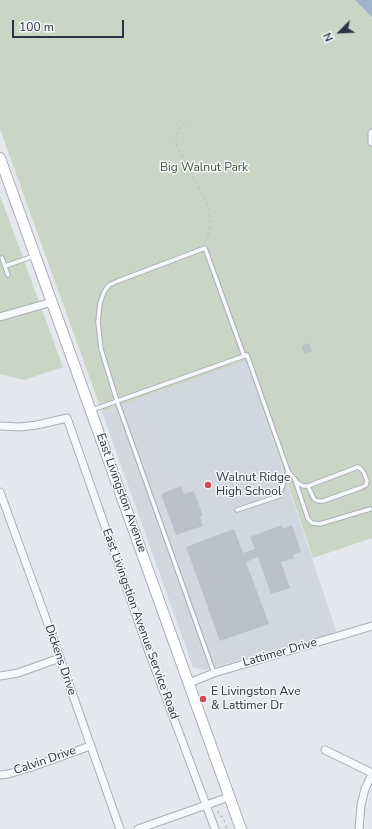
<!DOCTYPE html>
<style>
body{margin:0}
#map{position:relative;width:372px;height:829px;overflow:hidden;background:#e4e7ec;font-family:"Nunito Sans",sans-serif}
canvas{display:block}
.north{position:absolute;left:320px;top:12px;width:40px;height:40px;-webkit-text-stroke:3px #f4f6f9;paint-order:stroke;rotate:246deg;font-size:11px;font-weight:700;line-height:16px;text-align:center;color:#2b3445}
.north::after{content:'';display:block;margin:auto;width:14px;height:18px;background:#2b3445;clip-path:polygon(50% 0,100% 100%,50% 72%,0 100%)}
.scale{position:absolute;left:12px;top:20px;width:112px;height:18px;box-sizing:border-box;border:2px solid #2b3445;border-top:0;padding-left:5px;font-size:12px;line-height:14px;white-space:nowrap;color:#2b3445;-webkit-text-stroke:3px #f4f6f9;paint-order:stroke}
</style>
<div id="map">
<canvas width="372" height="829"></canvas>
<div class="north">N</div>
<div class="scale">100 m</div>
</div>
<script>
const g = document.querySelector('canvas').getContext('2d');
g.lineJoin = 'round';
function paint(path, color) { g.fillStyle = color; g.fill(path, 'evenodd'); }
const shape = rows => new Path2D(rows.map(r => 'M' + r).join(''));
function strokePath(path, color, width, dash) { g.strokeStyle = color; g.lineWidth = width; g.lineCap = dash ? 'butt' : 'round'; g.setLineDash(dash || []); g.stroke(path); }
function write(font, color, halo, rows, align = 'center') {
  g.font = font + ' "Nunito Sans",sans-serif'; g.lineWidth = 3; g.setLineDash([]); g.textBaseline = 'middle'; g.strokeStyle = halo; g.fillStyle = color; for (const [text, x, y, turn = 0] of rows) {
    g.save(); g.translate(x, y); g.rotate((+turn || 0) * Math.PI / 180); g.textAlign = isNaN(turn) ? turn : align; if (halo) g.strokeText(text, 0, 0); g.fillText(text, 0, 0); g.restore();
  }
}
paint(shape([
 [246,361,337,633,204,670,193,667,102,412]
]), '#d2d6de');
paint(shape([
 [0,0,372,0,372,538,313,558,246,361,102,412,0,129],
 [0,195,63,367,24,380,0,374]
]), '#c9d6c5');
paint(shape([
 [355,0,372,0,372,18,372,17]
]), '#9fb4cc');
paint(shape([
 [309,343,312,351,305,354,301,346],
 [181,486,184,494,194,491,203,516,200,517,203,526,176,535,161,494],
 [282,525,283,529,292,525,301,552,293,555,294,558,281,562,290,588,271,594,258,557,246,562,269,624,220,641,186,547,234,529,243,553,255,549,250,537]
]), '#bbc0ca');
const service = shape([
 [2,258,8,275],
 [5,266,34,256],
 [92,410,247,355,288,471,279,496,237,510],
 [288,471,298,483,303,486,308,486,358,467,361,469,364,473,367,481,366,485,360,488,323,501,318,501,314,499,308,486],
 [295,480,308,519,312,523,320,524,370,509],
 [214,673,117,401,101,349,98,322,100,303,104,292,109,285,118,281,205,248,244,356]
]);
const minor = shape([
 [372,133,372,142],
 [0,317,52,302],
 [0,426,20,427,37,425,67,418,149,652,215,829],
 [0,492,44,613,120,829],
 [0,676,18,673,60,658],
 [189,683,214,673,372,626],
 [325,750,372,773],
 [0,775,8,774,29,768,90,746],
 [138,829,229,797],
 [359,829,361,805,365,789,372,774]
]);
const secondary = shape([
 [0,158,241,829]
]);
strokePath(service, '#a9aeb7', 5.5);
strokePath(minor, '#a9aeb7', 9);
strokePath(secondary, '#a9aeb7', 12);
strokePath(shape([
 [185,123,179,129,176,138,177,147,208,205,210,217,210,227,206,242],
 [218,811,219,816,223,817,227,829]
]), '#c2c5cb', 1.5, [3, 3]);
strokePath(service, '#f7f8fa', 3.5);
strokePath(minor, '#f7f8fa', 7);
strokePath(secondary, '#fff', 10);
for (const [x, y, r, color] of [
 [208,485,4,"#d1495b"],
 [203,699,4,"#d1495b"]
]) { const dot = new Path2D(); dot.arc(x, y, r, 0, 2 * Math.PI); g.fillStyle = color; g.fill(dot); strokePath(dot, '#f4f6f9', 1.5); }
write('12px', '#3f6138', '#f4f6f9', [
 ["Big Walnut Park",204,168]
]);
write('12px', '#2b3445', '#f4f6f9', [
 ["Walnut Ridge",216,478],
 ["High School",216,492],
 ["E Livingston Ave",211,692],
 ["& Lattimer Dr",211,706]
], 'left');
write('12px', '#2b3445', '#f4f6f9', [
 ["East Livingston Avenue",121,493,70],
 ["East Livingstion Avenue Service Road",140,624,70],
 ["Lattimer Drive",280,653,-16],
 ["Dickens Drive",60,660,71],
 ["Calvin Drive",45,761,-19]
]);
</script>
